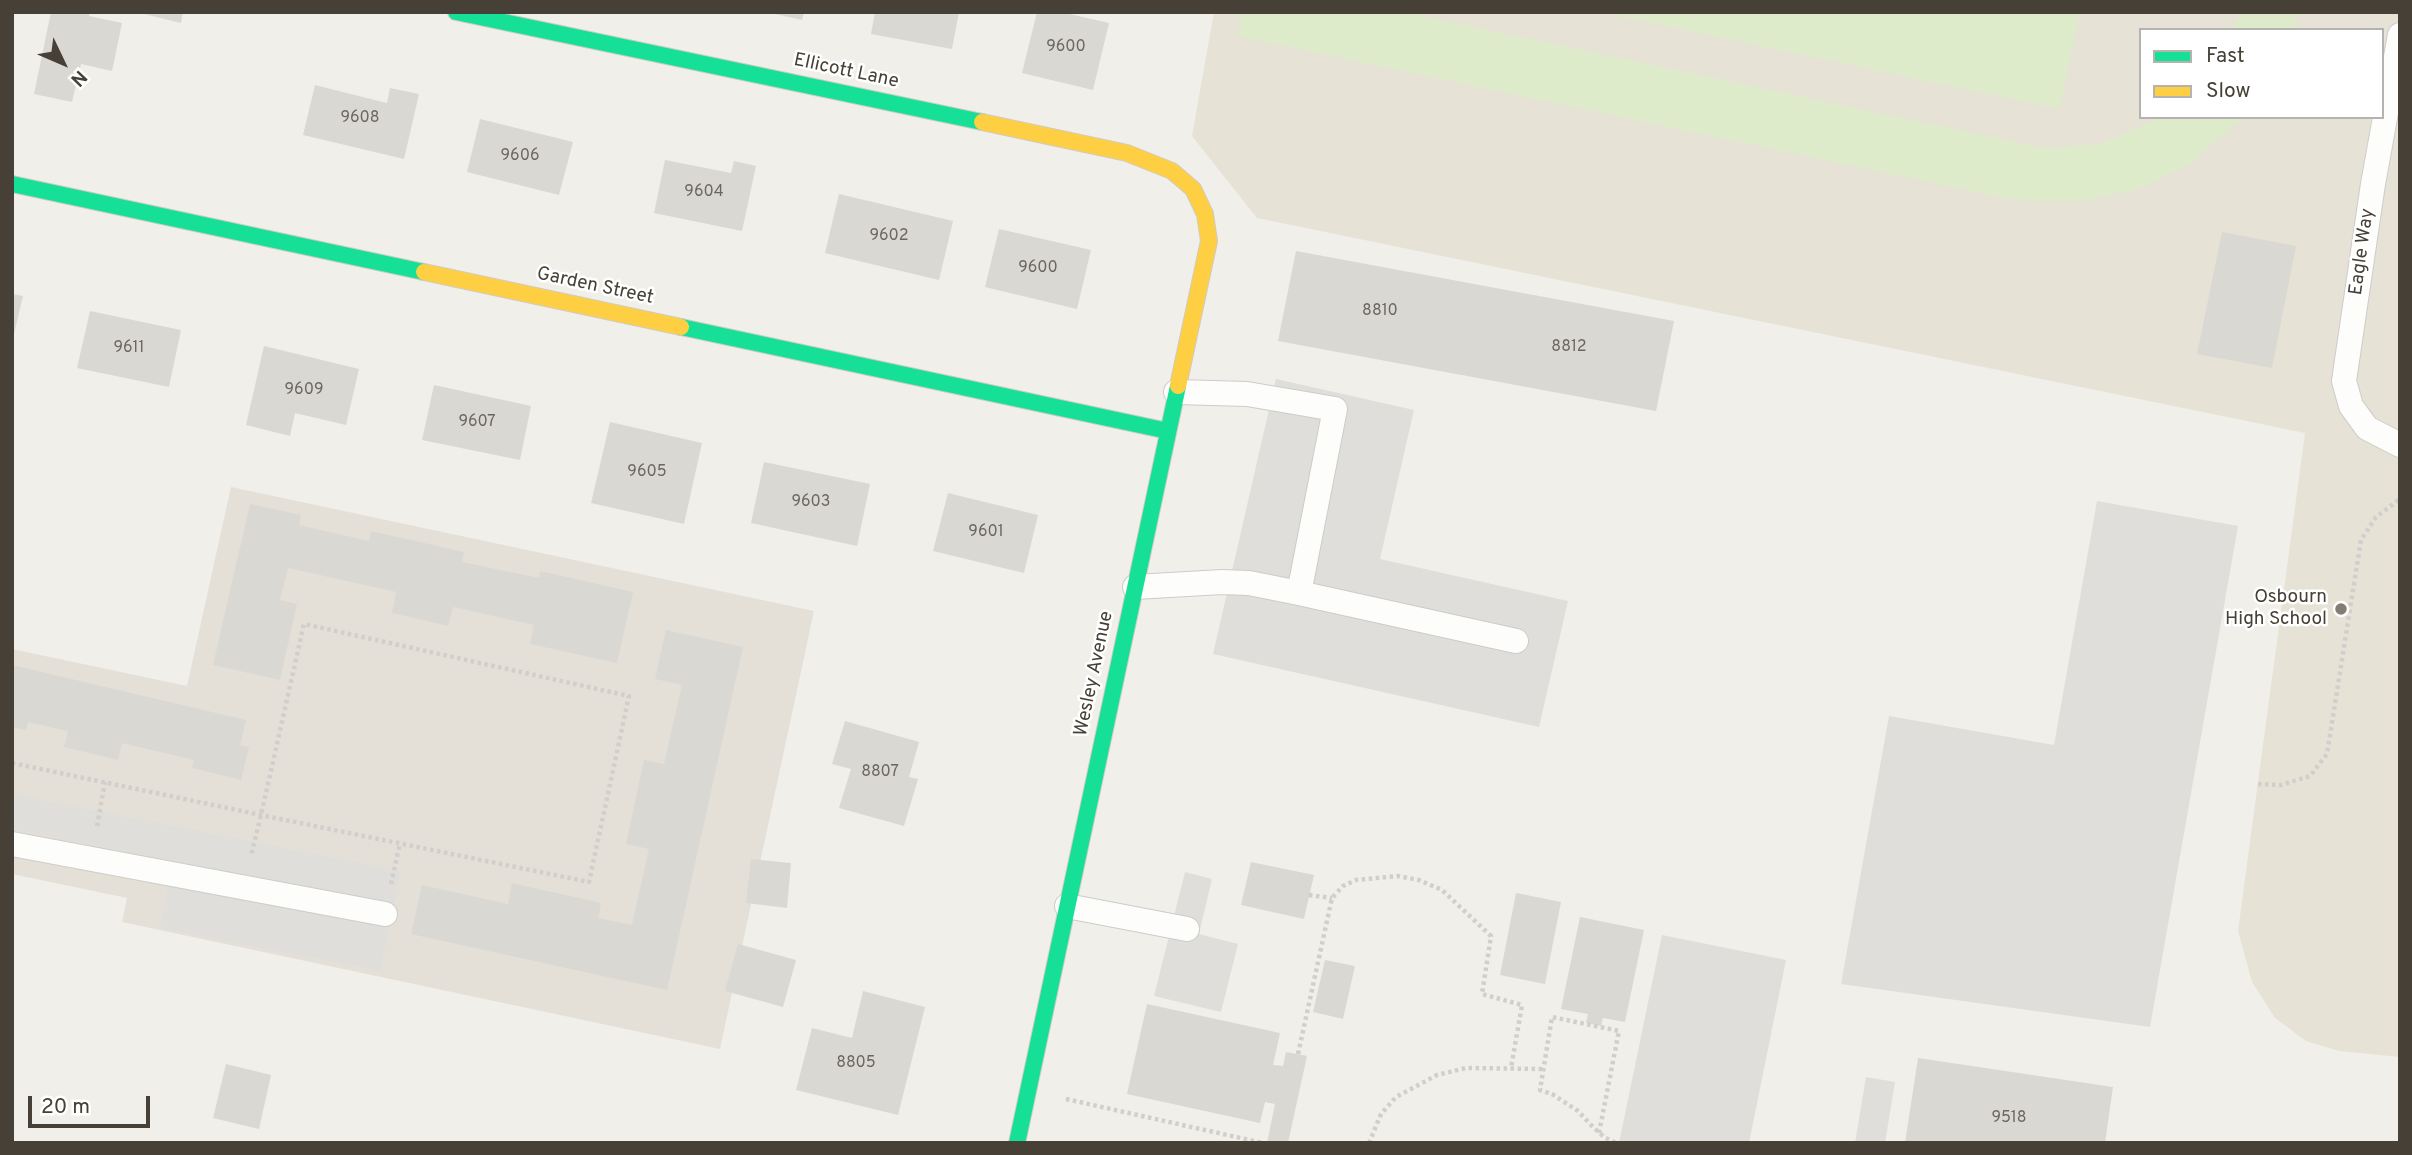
<!DOCTYPE html>
<style>
body{margin:0}
#map{position:relative;width:2412px;height:1155px;overflow:hidden;background:#f0efea;font-family:Overpass,sans-serif}
canvas{display:block}
.frame{position:absolute;inset:0;border:14px solid #464036;pointer-events:none}
.legend{position:absolute;left:2139px;top:28px;width:245px;height:91px;box-sizing:border-box;background:#fff;border:2px solid #b5b3af;margin:0;padding:9px 12px;list-style:none;font-size:21px;color:#464036}
.legend li{display:flex;align-items:center;gap:14px;height:35px}
.legend b{width:35px;border:2px solid #b5b3af}
.north{position:absolute;left:28px;top:28px;width:70px;height:70px;-webkit-text-stroke:5px #fff;paint-order:stroke;rotate:134deg;font-size:19px;font-weight:700;line-height:28px;text-align:center;color:#464036}
.north::after{content:'';display:block;margin:auto;width:24px;height:32px;background:#464036;clip-path:polygon(50% 0,100% 100%,50% 72%,0 100%)}
.scale{position:absolute;left:28px;top:1096px;width:122px;height:32px;box-sizing:border-box;border:4px solid #464036;border-top:0;padding-left:9px;font-size:21px;line-height:24px;white-space:nowrap;color:#464036;-webkit-text-stroke:5px #fff;paint-order:stroke}
</style>
<div id="map">
<canvas width="2412" height="1155"></canvas>
<div class="frame"></div>
<ul class="legend">
<li><b style="height:9px;background:#16e098"></b>Fast</li>
<li><b style="height:9px;background:#ffcf43"></b>Slow</li>
</ul>
<div class="north">N</div>
<div class="scale">20 m</div>
</div>
<script>
const g = document.querySelector('canvas').getContext('2d');
g.lineJoin = 'round';
function paint(path, color) { g.fillStyle = color; g.fill(path, 'evenodd'); }
const shape = rows => new Path2D(rows.map(r => 'M' + r).join(''));
function strokePath(path, color, width, dash) { g.strokeStyle = color; g.lineWidth = width; g.lineCap = dash ? 'butt' : 'round'; g.setLineDash(dash || []); g.stroke(path); }
function write(font, color, halo, rows, align = 'center') {
  g.font = font + ' Overpass,sans-serif'; g.lineWidth = 5; g.setLineDash([]); g.textBaseline = 'middle'; g.strokeStyle = halo; g.fillStyle = color; for (const [text, x, y, turn = 0] of rows) {
    g.save(); g.translate(x, y); g.rotate((+turn || 0) * Math.PI / 180); g.textAlign = isNaN(turn) ? turn : align; if (halo) g.strokeText(text, 0, 0); g.fillText(text, 0, 0); g.restore();
  }
}
paint(shape([
 [231,487,814,611,720,1049,122,922,127,898,12,874,12,649,187,686]
]), '#e4e0d8');
paint(shape([
 [1214,12,2400,12,2400,1057,2339,1051,2306,1041,2275,1018,2252,982,2238,931,2305,433,1257,218,1192,136],
 [2141,30,2382,30,2382,117,2141,117]
]), '#e7e2d6');
paint(shape([
 [1241,12,1403,12,2044,148,2101,144,2160,117,2243,117,2190,164,2141,188,2084,201,2019,201,1237,36],
 [1600,12,2080,12,2059,109],
 [2240,12,2298,12,2293,30,2234,30]
]), '#deebcb');
paint(shape([
 [1276,379,1414,410,1380,559,1568,601,1539,727,1213,654],
 [2097,501,2238,526,2150,1027,1841,984,1889,716,2054,745],
 [12,794,401,871,380,971,160,928,173,861,12,829],
 [1185,872,1212,879,1199,934,1238,944,1221,1012,1154,996],
 [1662,935,1786,960,1749,1143,1619,1143],
 [1866,1077,1895,1082,1885,1143,1855,1143]
]), '#e0deda');
paint(shape([
 [51,12,90,12,89,16,122,23,112,71,81,64,72,102,34,94],
 [136,12,183,12,181,23],
 [766,12,804,12,802,20],
 [875,12,959,12,952,49,871,34],
 [1037,12,1061,12,1109,23,1093,90,1022,73],
 [315,85,387,103,390,88,419,94,404,159,303,135],
 [480,119,573,142,559,195,467,172],
 [665,160,731,173,734,161,756,166,742,231,654,213],
 [839,194,953,221,939,280,825,253],
 [999,229,1091,250,1077,309,985,287],
 [2222,232,2296,246,2272,368,2197,354],
 [1296,251,1674,321,1656,411,1278,341],
 [12,294,23,296,13,338,12,337],
 [90,311,181,330,169,387,77,368],
 [264,346,359,369,346,425,295,413,290,436,246,425],
 [434,385,531,406,520,460,422,440],
 [610,422,702,443,684,524,591,503],
 [764,462,870,484,857,546,751,523],
 [948,493,1038,515,1024,573,933,551],
 [250,504,301,515,299,525,369,541,371,531,464,552,462,562,539,578,540,571,633,592,617,663,530,644,534,625,453,607,448,626,392,613,396,592,288,568,280,600,297,604,280,680,213,665],
 [666,630,743,647,667,990,411,934,422,885,508,904,512,883,601,903,598,918,632,925,649,849,626,844,644,760,664,764,682,685,655,679],
 [12,665,246,720,240,745,249,747,241,780,192,768,194,760,122,743,118,760,64,747,68,731,28,722,26,730,12,727],
 [845,721,919,742,909,777,918,779,904,826,839,808,851,769,832,764],
 [751,859,791,863,787,908,746,903],
 [1251,862,1314,875,1304,919,1241,905],
 [1516,893,1561,902,1545,984,1500,975],
 [1580,917,1644,930,1625,1022,1603,1018,1601,1026,1586,1023,1588,1014,1561,1009],
 [738,944,796,960,783,1007,725,991],
 [1325,960,1355,966,1343,1019,1313,1012],
 [863,991,925,1007,898,1115,796,1090,812,1028,852,1038],
 [1147,1004,1280,1033,1273,1065,1283,1066,1286,1052,1307,1056,1288,1143,1267,1143,1275,1104,1265,1102,1260,1123,1127,1094],
 [1918,1058,2113,1087,2105,1143,1905,1143],
 [226,1064,271,1075,259,1129,213,1118]
]), '#dad8d3');
const lane = shape([
 [2400,35,2373,184,2344,381,2351,406,2367,428,2400,445],
 [1176,392,1247,394,1335,409,1299,593,1516,641],
 [1135,587,1222,582,1249,583,1299,593],
 [12,844,385,914],
 [1067,906,1187,929]
]);
const fast = shape([
 [456,12,982,122],
 [12,184,424,272],
 [681,327,1168,431],
 [1017,1143,1178,386]
]);
const slow = shape([
 [982,122,1127,153,1172,171,1193,189,1205,214,1209,241,1178,386],
 [424,272,681,327]
]);
strokePath(lane, '#ceccc8', 26);
strokePath(fast, '#cfccc1', 18);
strokePath(slow, '#cfccc1', 18);
strokePath(shape([
 [12,763,261,815,589,882,629,696,304,624,261,815,251,856],
 [2258,784,2281,785,2310,776,2327,754,2361,540,2376,517,2400,499],
 [97,826,105,782],
 [391,884,400,843],
 [1309,895,1332,898],
 [1298,1054,1332,898,1343,886,1356,880,1398,876,1419,880,1442,890,1491,936,1482,994,1522,1005,1511,1068],
 [1066,1099,1263,1143],
 [1599,1133,1619,1031,1552,1017,1540,1090,1552,1094,1578,1111,1591,1125,1604,1137,1616,1143],
 [1369,1143,1381,1114,1396,1097,1437,1075,1466,1068,1544,1069]
]), '#d1cecb', 4.5, [3.5, 3.5]);
strokePath(lane, '#fdfdfc', 24);
strokePath(fast, '#16e098', 16);
strokePath(slow, '#ffcf43', 16);
for (const [x, y, r, color] of [
 [2341,609,7,"#827d75"]
]) { const dot = new Path2D(); dot.arc(x, y, r, 0, 2 * Math.PI); g.fillStyle = color; g.fill(dot); strokePath(dot, '#fff', 2.5); }
write('16px', '#6c675e', null, [
 ["9600",1066,48],
 ["9608",360,119],
 ["9606",520,157],
 ["9604",704,193],
 ["9602",889,237],
 ["9600",1038,269],
 ["8810",1380,312],
 ["8812",1569,348],
 ["9611",129,349],
 ["9609",304,391],
 ["9607",477,423],
 ["9605",647,473],
 ["9603",811,503],
 ["9601",986,533],
 ["8807",880,773],
 ["8805",856,1064],
 ["9518",2009,1119]
]);
write('19px', '#464036', '#fff', [
 ["Ellicott Lane",846,72,12],
 ["Eagle Way",2363,252,-82],
 ["Garden Street",595,287,12],
 ["Wesley Avenue",1095,674,-78]
]);
write('19px', '#464036', '#fff', [
 ["Osbourn",2327,598],
 ["High School",2327,620]
], 'right');
</script>
